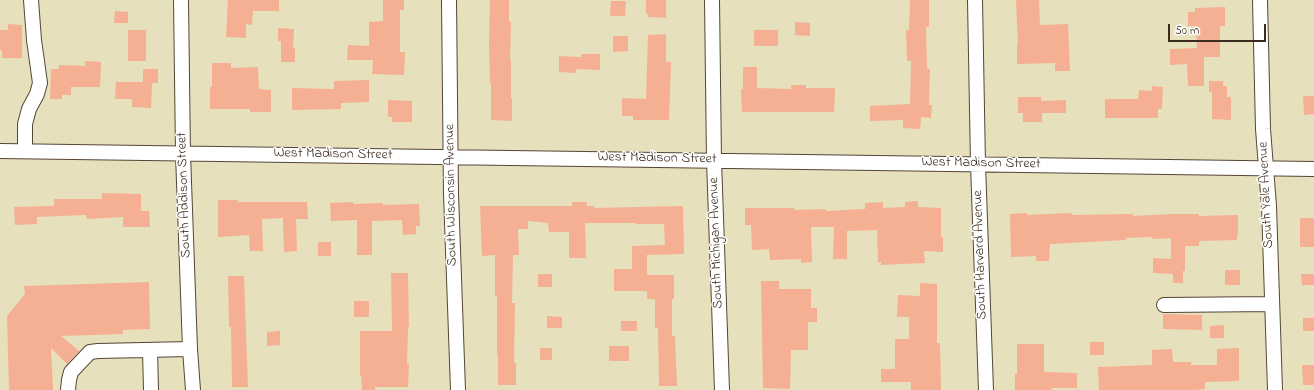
<!DOCTYPE html>
<style>
body{margin:0}
#map{position:relative;width:1314px;height:390px;overflow:hidden;background:#e7e0bd;font-family:"Indie Flower",sans-serif}
canvas{display:block}
.scale{position:absolute;left:1168px;top:24px;width:98px;height:18px;box-sizing:border-box;border:2px solid #3b2a1e;border-top:0;padding-left:5px;font-size:12px;line-height:14px;white-space:nowrap;color:#3b2a1e;-webkit-text-stroke:3px #fff;paint-order:stroke}
</style>
<div id="map">
<canvas width="1314" height="390"></canvas>
<div class="scale">50 m</div>
</div>
<script>
const g = document.querySelector('canvas').getContext('2d');
g.lineJoin = 'round';
function paint(path, color) { g.fillStyle = color; g.fill(path, 'evenodd'); }
const shape = rows => new Path2D(rows.map(r => 'M' + r).join(''));
function strokePath(path, color, width, dash) { g.strokeStyle = color; g.lineWidth = width; g.lineCap = dash ? 'butt' : 'round'; g.setLineDash(dash || []); g.stroke(path); }
function write(font, color, halo, rows, align = 'center') {
  g.font = font + ' "Indie Flower",sans-serif'; g.lineWidth = 3; g.setLineDash([]); g.textBaseline = 'middle'; g.strokeStyle = halo; g.fillStyle = color; for (const [text, x, y, turn = 0] of rows) {
    g.save(); g.translate(x, y); g.rotate((+turn || 0) * Math.PI / 180); g.textAlign = isNaN(turn) ? turn : align; if (halo) g.strokeText(text, 0, 0); g.fillText(text, 0, 0); g.restore();
  }
}
paint(shape([
 [228,0,279,0,279,11,253,11,252,25,246,24,246,38,226,37],
 [383,0,404,0,404,10,400,10,400,52,405,52,404,75,372,74,373,60,347,60,348,45,369,46,369,22,383,21],
 [490,0,509,0,509,22,511,22,510,61,511,61,511,98,512,98,512,121,491,120,491,83,490,83,489,44],
 [646,0,666,0,666,18,648,17,648,14,646,14],
 [910,0,929,0,929,27,926,27,927,69,930,69,929,105,932,105,931,118,921,117,920,129,903,128,903,120,870,121,870,106,910,104,911,61,907,61,906,30,909,30],
 [1016,0,1039,0,1040,25,1068,24,1070,71,1055,71,1055,63,1017,64,1017,45,1018,45],
 [611,1,626,1,625,16,610,16],
 [1225,7,1225,26,1220,26,1220,57,1204,57,1204,86,1188,86,1187,64,1170,65,1170,49,1197,48,1196,26,1188,26,1188,12,1195,12,1195,8],
 [115,11,128,12,128,23,114,23],
 [795,22,810,23,810,36,795,35],
 [8,24,22,25,22,58,2,58,2,50,0,50,0,30,8,30],
 [278,28,294,29,293,48,295,48,295,62,281,62,281,41,278,41],
 [128,30,146,30,146,61,128,61],
 [754,30,778,30,778,46,754,46],
 [666,34,666,62,671,62,669,120,633,120,633,116,622,116,622,98,646,99,648,35],
 [613,36,628,36,628,51,613,52],
 [581,54,600,54,600,70,576,69,576,73,559,72,559,56,581,57],
 [85,61,101,62,100,87,71,87,71,95,62,95,62,99,50,99,51,69,59,69,59,65,85,66],
 [212,63,231,63,231,68,258,67,259,89,271,90,271,112,250,112,250,109,210,109,210,87,212,87],
 [743,67,757,67,757,88,791,89,791,85,806,85,806,88,835,88,834,112,742,112,741,89,743,89],
 [143,69,158,69,158,83,152,83,151,108,132,107,132,99,115,99,116,82,143,82],
 [369,80,369,102,341,103,341,109,292,110,292,88,334,89,334,81],
 [1209,81,1223,81,1223,86,1227,86,1227,97,1231,97,1231,120,1212,119,1212,92,1209,92],
 [1152,86,1163,87,1162,109,1158,109,1158,118,1105,118,1105,99,1138,99,1139,90,1152,91],
 [1303,96,1314,96,1314,114,1304,115],
 [1018,97,1041,97,1041,101,1066,100,1066,113,1042,113,1042,122,1023,122,1023,113,1018,113],
 [388,100,412,101,412,122,392,122,392,117,388,117],
 [102,193,141,194,141,211,149,211,150,227,123,227,123,217,87,219,86,215,37,217,37,224,15,225,14,207,54,206,54,199,102,199],
 [218,200,238,200,238,202,307,202,308,219,296,219,297,251,284,252,283,218,262,219,263,251,250,251,249,235,218,237],
 [918,201,918,207,941,208,941,237,943,237,943,252,924,251,925,263,881,265,881,262,878,263,877,230,847,231,847,259,833,259,834,227,811,227,812,262,801,263,801,259,770,260,769,249,752,250,751,225,745,225,745,208,794,208,794,210,826,209,826,211,865,209,865,203,883,202,883,208,905,207,905,202],
 [353,202,353,204,383,203,383,205,419,204,420,226,416,226,416,234,403,235,402,220,372,221,372,255,357,255,357,220,331,221,330,203],
 [572,202,587,202,587,206,594,206,594,208,683,206,684,254,647,255,647,275,674,275,674,299,672,299,672,336,675,336,677,386,659,386,658,328,655,328,655,299,647,299,647,291,614,291,614,269,632,269,632,246,665,245,664,224,636,224,636,223,585,223,586,258,569,258,569,232,549,232,548,223,528,221,528,229,518,229,519,255,513,255,512,303,515,303,514,363,516,363,516,385,498,385,498,355,497,355,497,296,495,296,495,255,482,256,480,206,572,206],
 [1027,213,1027,215,1071,213,1072,215,1133,214,1133,216,1173,214,1199,214,1199,216,1238,215,1238,235,1237,235,1237,240,1199,241,1199,246,1185,246,1185,271,1183,271,1183,283,1173,283,1173,274,1153,273,1153,258,1171,259,1171,238,1152,239,1152,237,1126,238,1126,240,1050,244,1049,261,1036,261,1036,256,1011,257,1010,214],
 [1300,218,1314,218,1314,247,1300,247],
 [318,242,331,242,331,256,318,256],
 [1225,270,1240,270,1240,285,1225,285],
 [391,273,408,273,409,327,408,327,407,364,409,364,408,387,375,387,375,390,362,390,361,376,360,376,360,331,392,331],
 [538,274,552,274,552,287,538,287],
 [1301,274,1314,274,1314,285,1302,285],
 [228,276,244,276,248,387,232,387,231,327,229,327],
 [761,281,779,281,779,289,811,289,811,308,817,308,817,322,808,322,808,350,791,350,790,389,763,388],
 [149,282,150,329,123,330,123,334,61,336,79,351,67,364,51,348,53,390,9,390,7,316,25,294,24,286],
 [920,283,937,284,937,343,940,343,941,390,911,390,911,382,881,382,881,369,895,369,895,339,909,339,909,317,897,317,898,295,920,296],
 [354,301,369,301,369,317,354,317],
 [1163,314,1202,315,1202,330,1163,329],
 [547,316,562,317,562,328,547,328],
 [1303,318,1314,318,1314,331,1303,331],
 [621,321,637,321,637,331,621,331],
 [1224,325,1224,338,1210,338,1210,326],
 [280,331,280,345,267,346,267,332],
 [1090,342,1104,342,1104,355,1090,355],
 [1017,344,1044,344,1044,372,1077,373,1077,388,1051,388,1052,390,1015,390,1015,374,1017,374],
 [609,346,629,346,629,361,609,361],
 [540,348,552,348,552,360,540,360],
 [1239,348,1239,381,1205,382,1205,389,1193,390,1099,390,1098,367,1152,365,1152,350,1172,349,1173,362,1191,362,1191,365,1217,365,1217,349],
 [1302,365,1314,365,1314,385,1303,385]
]), '#f5af92');
const minor = shape([
 [181,0,183,154,190,349,193,390],
 [449,0,451,194,458,390],
 [712,0,714,160,722,390],
 [975,0,978,164,986,390],
 [1260,0,1263,129,1269,206,1275,390],
 [0,151,1314,169],
 [25,151,25,124,29,109,37,94,40,83,34,40,31,0],
 [1164,305,1272,304],
 [150,350,151,390],
 [68,390,69,380,71,372,90,352,98,351,190,349]
]);
strokePath(minor, '#554536', 16);
strokePath(minor, '#fff', 14);
write('14px', '#3b2a1e', '#fff', [
 ["West Madison Street",333,155,1],
 ["West Madison Street",657,159,1],
 ["West Madison Street",981,164,1],
 ["South Addison Street",185,195,-92],
 ["South Wisconsin Avenue",452,195,-91],
 ["South Yale Avenue",1267,195,-93],
 ["South Michigan Avenue",717,243,-92],
 ["South Harvard Avenue",981,255,-92]
]);
</script>
